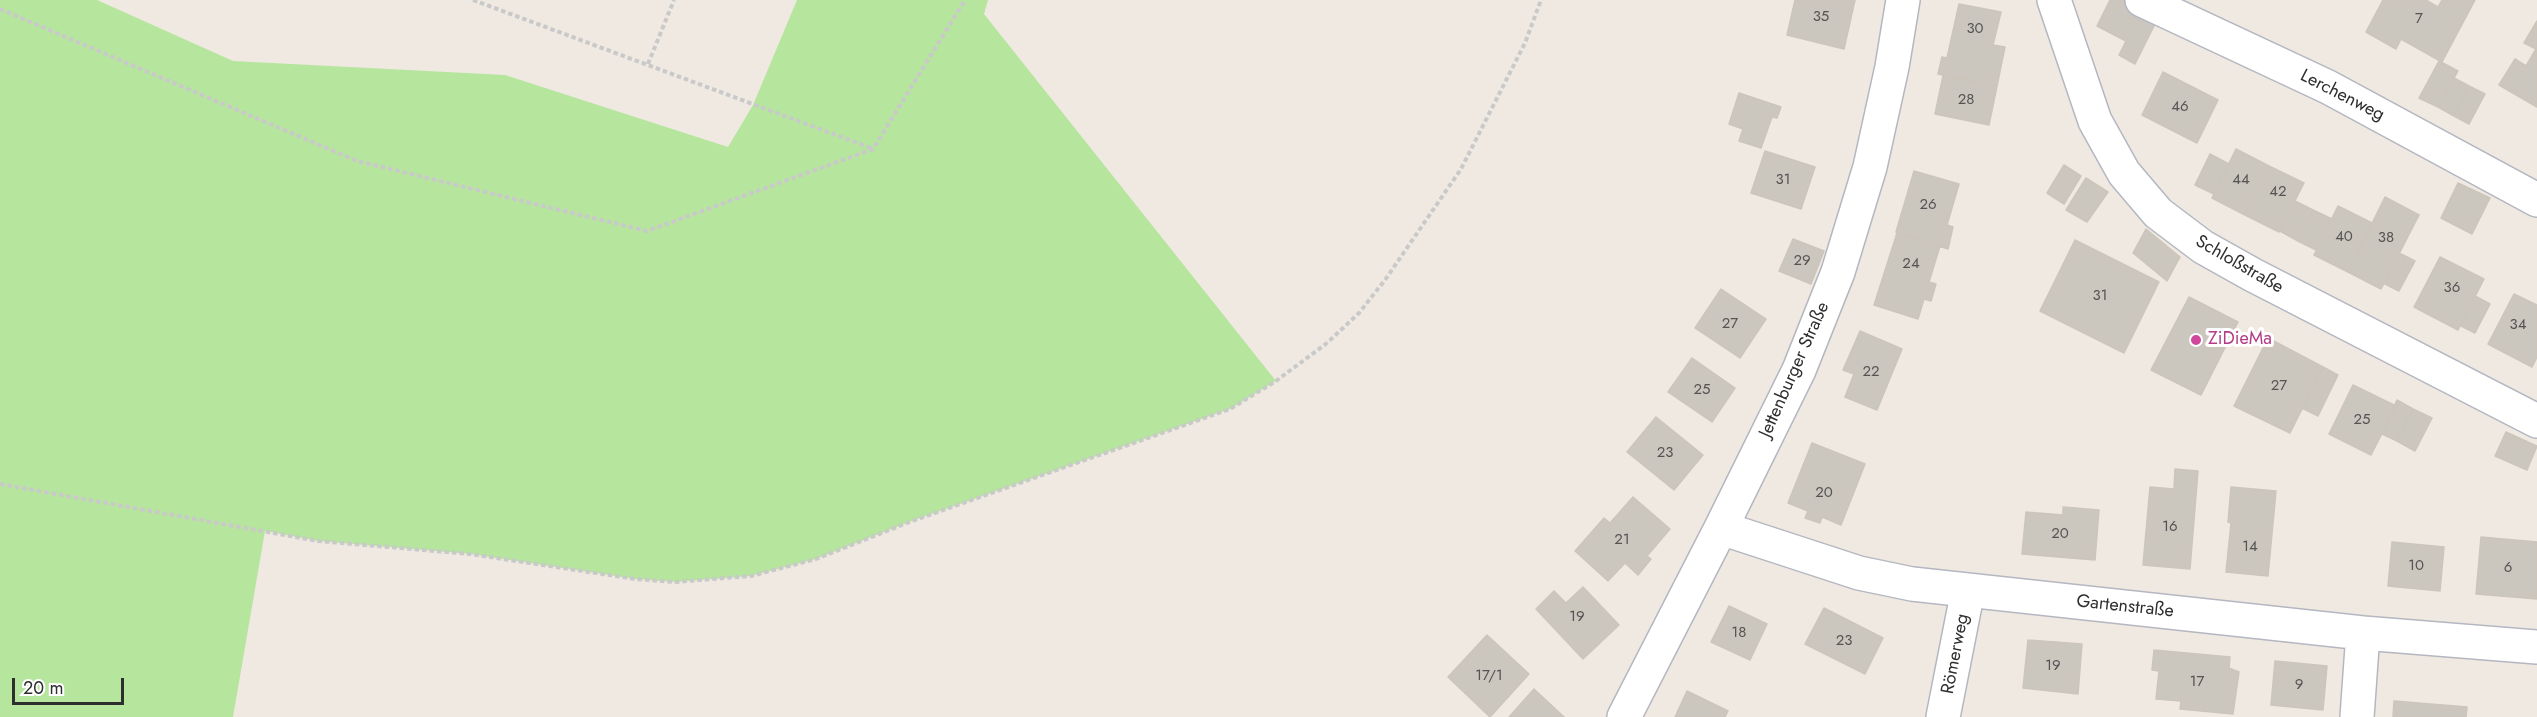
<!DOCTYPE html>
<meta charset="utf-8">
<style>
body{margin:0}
#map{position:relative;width:2537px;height:717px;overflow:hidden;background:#efe9e1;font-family:Jost,sans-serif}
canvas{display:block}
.scale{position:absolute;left:12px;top:678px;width:112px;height:27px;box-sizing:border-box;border:3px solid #2e2e2e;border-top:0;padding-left:8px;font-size:18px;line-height:21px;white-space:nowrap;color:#2e2e2e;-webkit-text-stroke:4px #fff;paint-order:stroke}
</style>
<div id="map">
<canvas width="2537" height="717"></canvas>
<div class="scale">20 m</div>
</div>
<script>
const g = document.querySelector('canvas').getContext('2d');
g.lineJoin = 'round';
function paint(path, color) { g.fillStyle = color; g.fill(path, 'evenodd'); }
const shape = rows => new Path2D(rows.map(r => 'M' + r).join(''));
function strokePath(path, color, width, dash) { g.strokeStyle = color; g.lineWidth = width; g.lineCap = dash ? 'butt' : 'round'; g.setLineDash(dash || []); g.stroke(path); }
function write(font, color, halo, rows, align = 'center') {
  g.font = font + ' Jost,sans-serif'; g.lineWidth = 6; g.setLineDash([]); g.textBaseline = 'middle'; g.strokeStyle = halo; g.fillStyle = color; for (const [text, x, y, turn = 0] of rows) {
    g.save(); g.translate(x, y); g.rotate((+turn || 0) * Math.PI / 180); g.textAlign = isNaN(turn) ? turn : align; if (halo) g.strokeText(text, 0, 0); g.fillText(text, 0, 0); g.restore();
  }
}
paint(shape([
 [0,0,97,0,233,61,505,75,728,147,753,105,797,0,988,0,984,14,1276,381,1230,409,912,521,816,559,751,576,675,582,635,579,470,554,318,541,265,531,233,717,0,717]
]), '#b6e59e');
const building = shape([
 [1795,0,1855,0,1844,49,1787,35,1795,0],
 [2110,0,2122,0,2158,18,2135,64,2119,55,2126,41,2097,26,2110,0],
 [2383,0,2426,0,2438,7,2442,0,2475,0,2442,62,2401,39,2396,49,2366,32,2383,0],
 [1959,4,2001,12,1993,45,2005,47,1997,86,1938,74,1942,57,1947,58,1959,4],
 [2537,21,2537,107,2499,85,2515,59,2526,66,2536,49,2524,43,2537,21],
 [2439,61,2458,71,2438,107,2419,98,2439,61],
 [2163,72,2218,100,2197,143,2142,115,2163,72],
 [1943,76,1997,86,1989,125,1935,114,1943,76],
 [2454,78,2469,86,2454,116,2438,107,2454,78],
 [2469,86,2485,94,2469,124,2454,116,2469,86],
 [1739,93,1781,107,1777,118,1772,117,1761,148,1739,141,1743,129,1729,124,1739,93],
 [2236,149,2269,166,2245,215,2212,198,2236,149],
 [1765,151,1815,167,1801,209,1751,193,1765,151],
 [2210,154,2229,164,2214,194,2195,185,2210,154],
 [2064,165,2081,176,2064,204,2047,193,2064,165],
 [2269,166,2304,183,2279,232,2245,215,2269,166],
 [1914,171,1959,184,1947,225,1953,227,1948,249,1896,232,1914,171],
 [2086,178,2108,192,2087,222,2066,210,2086,178],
 [2458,183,2490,198,2472,234,2441,218,2458,183],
 [2385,197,2419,215,2381,289,2348,272,2385,197],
 [2295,201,2313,210,2298,241,2280,231,2295,201],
 [2338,206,2372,223,2348,272,2314,255,2338,206],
 [2313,210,2332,219,2316,250,2298,241,2313,210],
 [2146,229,2180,257,2167,281,2133,253,2146,229],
 [1897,233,1940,246,1929,282,1936,284,1931,301,1924,299,1918,319,1874,305,1897,233],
 [1793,239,1824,251,1811,284,1779,271,1793,239],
 [2075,240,2159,282,2124,353,2040,311,2075,240],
 [2399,253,2415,261,2399,291,2385,284,2399,253],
 [2440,257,2484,279,2458,330,2414,307,2440,257],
 [1721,289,1766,319,1740,358,1695,328,1721,289],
 [2514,294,2537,305,2537,357,2532,367,2488,344,2514,294],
 [2475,296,2490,304,2475,333,2461,326,2475,296],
 [2189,297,2238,322,2201,395,2151,370,2189,297],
 [1860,331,1902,349,1877,410,1845,397,1854,374,1843,370,1860,331],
 [2268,338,2323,367,2290,433,2234,406,2268,338],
 [1692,358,1735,388,1712,422,1668,392,1692,358],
 [2323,367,2338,375,2318,416,2302,408,2323,367],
 [2353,385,2396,406,2371,455,2329,434,2353,385],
 [2397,400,2413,409,2397,441,2382,434,2397,400],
 [2413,409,2432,418,2415,451,2397,441,2413,409],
 [1656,417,1703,455,1674,490,1627,452,1656,417],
 [2506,432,2537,446,2527,470,2495,456,2506,432],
 [1812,443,1865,464,1841,525,1822,517,1820,523,1805,518,1808,511,1788,503,1812,443],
 [2175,469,2198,471,2190,569,2143,565,2150,487,2174,489,2175,469],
 [2231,487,2276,491,2268,576,2226,572,2231,523,2228,522,2231,487],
 [1633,497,1670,529,1647,556,1651,559,1638,575,1625,563,1608,581,1575,551,1604,518,1610,523,1633,497],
 [2063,507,2099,510,2095,560,2022,554,2026,512,2063,515,2063,507],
 [2481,537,2537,542,2537,599,2476,594,2481,537],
 [2392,542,2444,547,2440,591,2388,586,2392,542],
 [1583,587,1619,625,1583,659,1536,609,1554,591,1566,603,1583,587],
 [1729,606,1767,624,1750,660,1711,642,1729,606],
 [1824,608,1883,638,1865,674,1805,644,1824,608],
 [1487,635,1529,674,1490,717,1448,677,1487,635],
 [2028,640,2082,644,2078,694,2023,688,2028,640],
 [2154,650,2230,657,2229,668,2239,672,2233,714,2180,709,2181,701,2156,699,2159,671,2152,670,2154,650],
 [2275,661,2327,666,2323,710,2271,705,2275,661],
 [1534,689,1564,717,1509,717,1534,689],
 [1687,691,1728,711,1725,717,1675,717,1687,691],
 [2394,701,2467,707,2466,717,2393,717,2394,701]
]);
paint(building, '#cbc7bf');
strokePath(building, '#cbc5ba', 1.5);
const street = shape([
 [2054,0,2095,121,2124,173,2158,213,2203,247,2253,275,2537,421],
 [2142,0,2328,87,2537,200],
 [1721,528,1859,573,1912,584,2363,633,2537,647],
 [1624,717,1721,528,1799,370,1838,272,1870,167,1892,67,1903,0],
 [1943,717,1968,590],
 [2357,717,2363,633]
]);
strokePath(street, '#b4b7c1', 36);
strokePath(shape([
 [473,0,871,148],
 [0,9,357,161,647,231,873,149,965,0],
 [648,64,674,0],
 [0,484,318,541,470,554,635,579,675,582,751,576,816,559,912,521,1230,409,1276,381,1327,343,1359,313,1385,280,1461,169,1525,43,1541,0]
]), '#c9c9c9', 4, [4.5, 3]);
strokePath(street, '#fff', 33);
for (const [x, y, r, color] of [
 [2196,340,6,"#d1479c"]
]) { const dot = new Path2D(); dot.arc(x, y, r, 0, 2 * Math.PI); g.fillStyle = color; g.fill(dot); strokePath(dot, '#fff', 2); }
write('15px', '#555452', null, [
 ["35",1821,17],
 ["7",2419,19],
 ["30",1975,29],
 ["28",1966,100],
 ["46",2180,107],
 ["31",1783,180],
 ["44",2241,180],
 ["42",2278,192],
 ["26",1928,205],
 ["40",2344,237],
 ["38",2386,238],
 ["29",1802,261],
 ["24",1911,264],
 ["36",2452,288],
 ["31",2100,296],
 ["27",1730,324],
 ["34",2518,325],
 ["22",1871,372],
 ["27",2279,386],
 ["25",1702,390],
 ["25",2362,420],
 ["23",1665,453],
 ["20",1824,493],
 ["16",2170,527],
 ["20",2060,534],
 ["21",1622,540],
 ["14",2250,547],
 ["10",2416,566],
 ["6",2508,568],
 ["19",1577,617],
 ["18",1739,633],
 ["23",1844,641],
 ["19",2053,666],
 ["17/1",1489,676],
 ["17",2197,682],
 ["9",2299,685]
]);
write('18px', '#2e2e2e', '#fff', [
 ["Lerchenweg",2342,96,27],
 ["Schloßstraße",2239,265,30],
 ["Jettenburger Straße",1795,370,-66],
 ["Gartenstraße",2125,607,6],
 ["Römerweg",1956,654,-79]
]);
write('18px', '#b23c85', '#fff', [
 ["ZiDieMa",2208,340]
], 'left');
</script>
